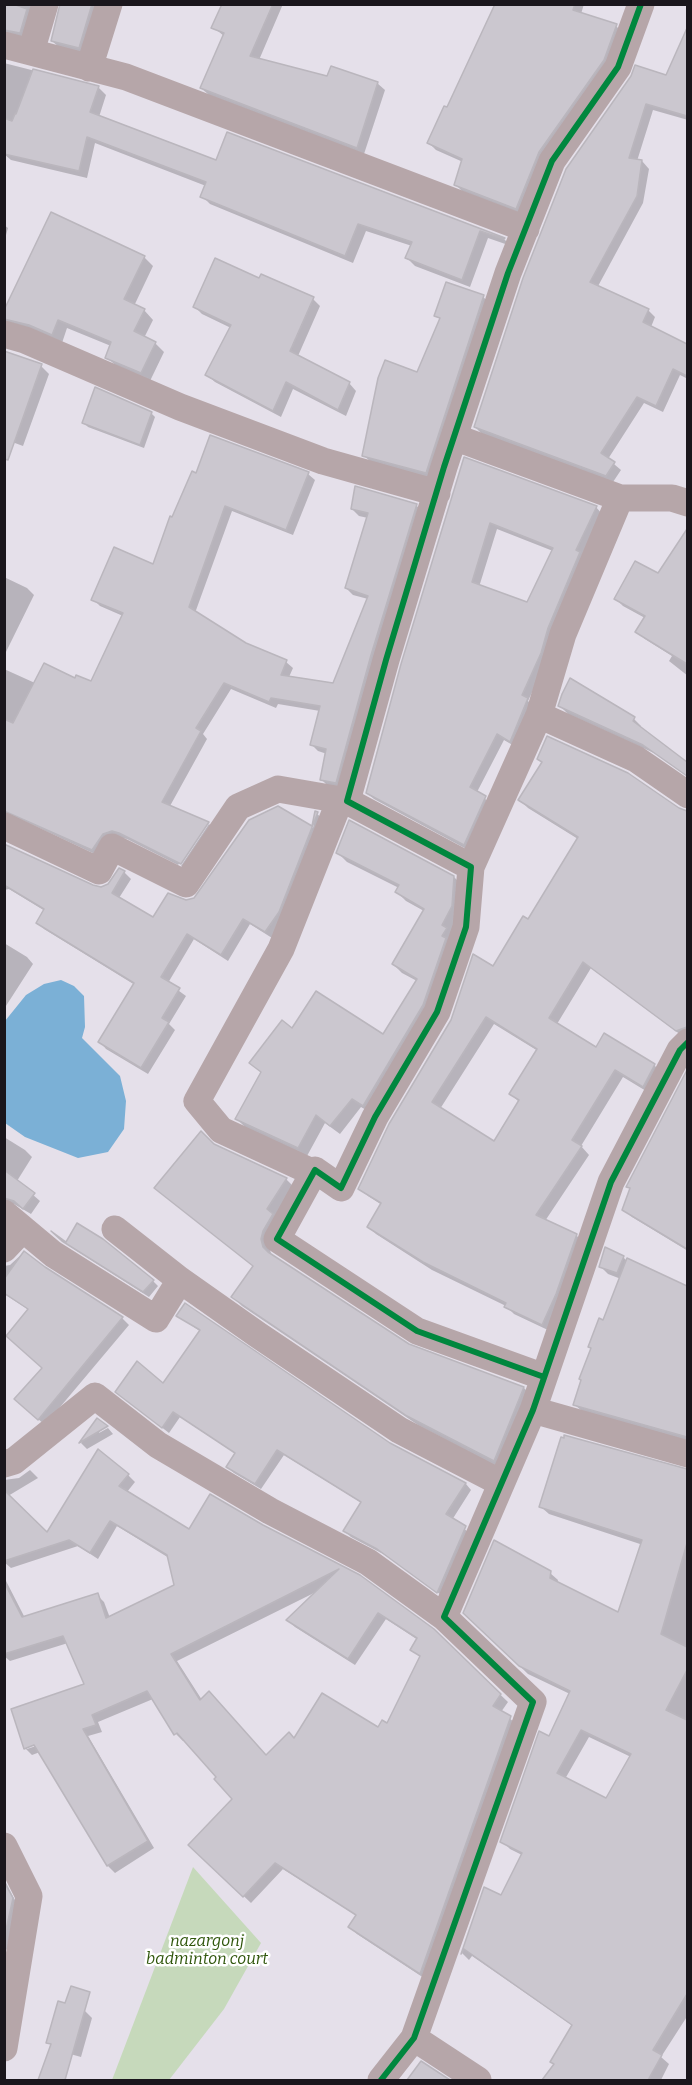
<!DOCTYPE html>
<style>
body{margin:0}
#map{position:relative;width:692px;height:2085px;overflow:hidden;background:#e5e0ea;font-family:Bitter,serif}
canvas{display:block}
.frame{position:absolute;inset:0;border:6px solid #1a161c;pointer-events:none}
</style>
<div id="map">
<canvas width="692" height="2085"></canvas>
<div class="frame"></div>
</div>
<script>
const g = document.querySelector('canvas').getContext('2d');
g.lineJoin = 'round';
function paint(path, color) { g.fillStyle = color; g.fill(path, 'evenodd'); }
const shape = rows => new Path2D(rows.map(r => 'M' + r).join(''));
function strokePath(path, color, width, dash) { g.strokeStyle = color; g.lineWidth = width; g.lineCap = dash ? 'butt' : 'round'; g.setLineDash(dash || []); g.stroke(path); }
function write(font, color, halo, rows, align = 'center') {
  g.font = font + ' Bitter,serif'; g.lineWidth = 5; g.setLineDash([]); g.textBaseline = 'middle'; g.strokeStyle = halo; g.fillStyle = color; for (const [text, x, y, turn = 0] of rows) {
    g.save(); g.translate(x, y); g.rotate((+turn || 0) * Math.PI / 180); g.textAlign = isNaN(turn) ? turn : align; if (halo) g.strokeText(text, 0, 0); g.fillText(text, 0, 0); g.restore();
  }
}
paint(shape([
 [193,1867,261,1943,224,2009,169,2080,112,2080]
]), '#c6d9bb');
paint(shape([
 [61,980,74,986,84,996,85,1027,82,1038,120,1076,126,1101,124,1129,108,1152,78,1158,25,1137,5,1123,5,1021,26,995,44,984]
]), '#7bb0d6');
paint(shape([
 [4,4,39,4,28,40,4,39],
 [62,4,103,4,86,55,60,48,52,41],
 [223,4,283,4,259,60,328,78,377,83,385,90,364,154,209,95,201,88,224,36,213,27],
 [496,4,584,4,581,14,616,26,623,33,524,215,462,191,455,184,463,162,436,150,429,143,448,109],
 [676,57,688,60,688,120,653,110,637,161,642,161,649,169,643,203,597,288,648,310,655,317,651,327,688,345,688,379,680,375,663,412,644,403,608,459,621,470,613,482,482,434,475,427,567,169,667,77],
 [4,63,98,87,106,95,99,117,216,162,228,134,504,239,511,246,488,238,470,287,415,266,407,258,412,246,366,231,353,263,210,204,202,196,206,186,95,143,87,178,11,160,4,154],
 [4,225,8,228,4,242],
 [144,257,153,266,134,306,144,310,153,320,144,338,155,343,164,352,150,381,116,366,107,357,111,346,67,328,62,343,11,327,4,321,4,313],
 [259,280,313,299,320,306,298,356,349,383,356,391,346,416,293,389,281,417,215,382,207,375,231,328,202,314,195,307],
 [483,297,491,304,433,480,371,462,363,455,418,374,441,320,436,315],
 [41,366,49,374,23,446,4,439],
 [151,413,155,417,144,448,88,427,84,423],
 [465,459,596,507,602,514,547,660,528,701,533,706,516,747,504,740,477,792,491,804,470,851,374,799,367,793],
 [497,529,553,551,528,604,479,587],
 [308,474,315,480,293,535,232,511,195,613,245,644,286,662,293,668,289,677,334,685,368,599,353,595,346,588,368,518,359,516,352,509,416,505,423,512,342,789,329,787,322,780,327,754,318,751,312,745,320,711,278,704,276,708,231,689,203,734,207,739,170,806,209,824,206,824,178,865,127,839,118,837,99,856,18,818,10,817,4,818,4,669,35,683,76,680,92,683,123,616,100,606,93,599,154,566,173,519,197,475],
 [4,577,27,588,34,595,4,656],
 [616,599,679,600,688,605,688,676,669,661,672,656,645,639,637,632,645,618,623,606],
 [560,706,634,719,641,726,640,728,685,761,688,757,688,776,654,753,568,714],
 [520,800,679,810,688,812,688,1037,685,1038,591,968,557,1024,596,1049,654,1065,662,1073,651,1094,623,1077,581,1146,589,1155,545,1221,576,1235,584,1243,550,1331,514,1314,506,1306,432,1270,376,1234,368,1226,382,1205,368,1196,360,1188,493,968,528,921,578,839,528,808],
 [494,1024,538,1051,511,1094,519,1102,495,1143,440,1109],
 [278,808,313,828,316,813,324,820,272,938,250,924,228,961,194,939,168,983,186,996,169,1024,175,1030,148,1074,106,1049,100,1042,135,985,44,929,38,922,45,911,9,889,4,890,4,845,92,887,101,888,109,885,124,872,131,879,119,898,153,919,186,901,194,899],
 [209,824,215,830,188,869,181,866],
 [338,853,454,877,463,886,454,948,373,1114,361,1107,340,1134,325,1123,307,1156,246,1128,237,1119,262,1073,251,1063,292,1030,384,1036,417,981,402,973,393,964,424,911,406,901,397,892,399,888,347,862],
 [4,943,27,957,33,964,4,1009],
 [680,1088,688,1093,688,1251,632,1217,624,1209,631,1189,628,1186],
 [4,1137,25,1150,32,1157,17,1181,40,1201,31,1214,14,1204,4,1205],
 [214,1146,286,1179,295,1188,270,1250,272,1256,408,1346,524,1388,533,1397,503,1470,418,1425,242,1306,233,1297,254,1267,156,1188],
 [66,1244,153,1281,158,1286,149,1297],
 [24,1252,44,1269,122,1318,129,1325,45,1425,23,1406,44,1368,29,1310,4,1294,4,1266,10,1265],
 [623,1257,628,1262,628,1260,688,1287,688,1442,583,1412,575,1405,621,1279,608,1274,600,1266],
 [178,1316,390,1444,466,1484,471,1490,452,1520,471,1534,444,1597,385,1555,351,1537,345,1531,362,1503,284,1455,261,1489,234,1473,228,1467,236,1454,180,1417,169,1433,123,1397,164,1385,201,1332],
 [97,1420,101,1428,99,1433,108,1428,113,1434,87,1449,81,1443],
 [30,1470,38,1478,8,1496,48,1535,128,1475,135,1482,127,1492,189,1531,262,1526,359,1577,433,1630,508,1702,501,1712,518,1725,427,1980,357,1934,350,1927,357,1916,283,1869,251,1903,190,1845,234,1799,218,1777,184,1740,183,1741,176,1734,153,1699,98,1722,102,1732,88,1736,154,1848,115,1873,108,1866,40,1752,32,1755,25,1748,86,1685,68,1643,10,1661,4,1656,4,1577,25,1618,97,1595,104,1602,110,1618,176,1586,169,1558,117,1526,98,1559,78,1546,11,1568,4,1562,4,1480,19,1478],
 [318,1591,288,1620,295,1627,355,1665,386,1619,418,1640,412,1649,421,1658,387,1725,379,1729,294,1740,267,1757,202,1700,177,1661],
 [41,1741,42,1744,27,1749,27,1746],
 [684,1471,688,1471,688,2015,661,2057,669,2064,661,2080,544,2080,555,2065,573,2026,472,1956,469,1960,462,1953,485,1889,501,1897,522,1855,510,1849,502,1841,570,1694,528,1674,465,1613,550,1573,558,1580,557,1584,619,1614,643,1545,549,1514,541,1507],
 [589,1737,631,1757,607,1800,565,1779],
 [4,1879,18,1906,12,1944,6,1950],
 [84,2010,92,2018,81,2057,56,2050,48,2042],
 [421,2063,447,2080,408,2080]
]), '#0003');
const building = shape([
 [4,4,13,4,27,9,20,33,4,30,4,4],
 [60,4,92,4,79,48,51,41,60,4],
 [222,4,273,4,250,56,327,76,331,66,378,82,357,148,200,88,224,33,211,28,222,4],
 [495,4,575,4,573,10,617,24,604,60,539,152,516,209,454,185,462,159,427,143,444,106,447,107,495,4],
 [687,28,687,116,646,104,629,158,642,160,637,196,590,282,649,309,643,322,687,344,687,376,673,369,656,406,637,397,601,453,615,462,606,476,474,427,523,278,566,169,631,76,635,65,666,75,687,28],
 [33,69,99,86,90,112,216,160,227,132,505,238,504,239,480,231,462,280,405,258,412,242,358,224,345,256,200,197,206,182,87,137,79,171,4,154,4,118,12,121,15,114,16,114,33,69],
 [51,212,145,256,124,299,145,309,134,331,156,342,141,373,105,358,111,342,58,320,52,335,29,325,4,319,4,310,51,212],
 [215,258,259,278,261,274,314,297,290,351,350,382,338,410,286,382,273,411,205,375,231,325,193,307,215,258],
 [446,282,484,295,426,473,362,456,378,378,385,360,417,372,440,318,434,316,446,282],
 [4,351,42,364,8,460,4,459,4,351],
 [95,387,152,412,140,445,82,423,95,387],
 [210,435,309,472,286,530,225,506,189,607,246,643,287,660,281,675,333,683,368,596,345,588,368,513,351,509,355,486,417,504,371,655,336,783,320,780,326,749,310,745,320,706,271,698,269,702,224,683,196,728,201,731,162,802,209,822,181,864,119,833,112,831,103,834,92,850,4,811,4,719,13,723,44,663,75,678,76,675,91,681,123,613,91,600,114,547,153,564,170,516,172,517,192,471,196,473,210,435],
 [464,457,597,506,576,550,580,552,548,628,541,653,522,695,528,698,510,742,497,734,470,787,486,796,464,845,366,793,401,664,464,457],
 [490,523,553,548,527,602,472,582,490,523],
 [687,529,687,664,635,632,645,616,614,599,635,561,658,573,687,529],
 [570,678,635,717,633,721,687,762,687,776,643,745,558,706,562,694,570,678],
 [547,736,628,773,679,808,687,811,687,1027,676,1031,583,962,549,1018,596,1047,604,1033,655,1064,643,1087,615,1070,572,1140,582,1146,536,1215,577,1234,556,1294,542,1325,504,1307,506,1303,423,1262,367,1227,381,1203,358,1189,389,1124,451,1020,473,954,493,966,523,916,528,919,578,837,518,800,542,762,537,759,547,736],
 [486,1017,537,1049,509,1094,519,1100,494,1141,432,1102,486,1017],
 [278,806,312,826,315,811,318,812,279,912,265,932,243,919,221,955,187,934,161,977,180,988,162,1018,169,1022,141,1068,98,1042,134,983,36,923,44,909,4,885,4,844,93,885,101,887,108,884,119,868,125,871,112,893,153,917,168,893,186,900,194,898,249,820,278,806],
 [349,820,454,876,452,906,442,925,447,928,442,936,446,938,423,1005,363,1106,352,1099,330,1126,316,1115,298,1148,235,1119,261,1072,249,1063,282,1020,292,1028,316,991,383,1034,417,979,392,964,424,909,395,892,399,885,336,853,349,820],
 [687,1070,687,1249,622,1210,630,1188,626,1187,687,1070],
 [201,1131,214,1144,287,1178,267,1209,273,1214,263,1231,261,1239,263,1247,268,1252,409,1344,524,1387,494,1461,407,1416,231,1297,253,1266,154,1188,201,1131],
 [4,1170,35,1193,23,1209,14,1201,4,1198,4,1170],
 [77,1223,103,1239,154,1280,143,1292,62,1241,51,1231,66,1242,77,1223],
 [605,1247,624,1256,617,1273,599,1267,605,1247],
 [24,1251,45,1267,123,1317,38,1420,14,1399,42,1368,6,1336,28,1309,4,1293,4,1279,24,1251],
 [627,1258,687,1286,687,1437,573,1405,581,1380,579,1379,591,1348,588,1347,599,1318,603,1320,627,1258],
 [185,1303,390,1443,466,1483,446,1514,466,1526,437,1593,377,1549,343,1531,361,1502,277,1450,255,1484,226,1467,235,1453,173,1412,162,1428,115,1392,137,1361,163,1383,200,1330,176,1316,185,1303],
 [97,1418,108,1426,79,1443,97,1418],
 [564,1435,687,1469,687,1543,661,1634,687,1647,687,1670,666,1710,687,1720,687,1994,653,2050,662,2055,648,2080,542,2080,554,2064,550,2062,572,2025,464,1949,461,1954,484,1887,501,1895,522,1853,500,1842,539,1731,549,1736,570,1691,519,1666,463,1613,494,1540,551,1571,550,1578,618,1612,642,1540,539,1507,561,1437,564,1438,564,1435],
 [581,1730,631,1754,606,1798,557,1773,581,1730],
 [98,1449,129,1474,119,1486,189,1529,210,1494,263,1525,360,1575,434,1629,501,1694,493,1706,511,1716,420,1974,348,1927,356,1915,275,1863,243,1897,188,1845,232,1799,214,1779,216,1777,177,1733,174,1735,147,1691,92,1715,96,1725,83,1729,148,1841,107,1866,34,1745,24,1749,11,1709,84,1684,63,1636,4,1654,4,1582,22,1617,98,1593,106,1618,174,1585,167,1555,110,1521,90,1553,69,1540,4,1561,4,1490,47,1532,98,1449],
 [339,1569,286,1620,348,1659,378,1613,417,1638,410,1650,420,1656,387,1723,382,1720,378,1727,322,1693,294,1738,289,1732,266,1755,209,1691,200,1700,171,1654,339,1569],
 [4,1882,13,1898,4,1939,4,1882],
 [71,1986,90,1992,65,2080,38,2080,51,2044,46,2043,58,2001,65,2003,71,1986],
 [421,2061,450,2080,407,2080,421,2061]
]);
paint(building, '#cbc7cf');
strokePath(building, '#bab6bd', 1.5);
strokePath(shape([
 [4,45,126,77,526,229],
 [31,52,45,4],
 [89,68,109,4],
 [4,334,25,340,180,407,323,461,437,493],
 [454,437,620,498,672,498,688,503],
 [539,715,636,759,688,795],
 [4,826,99,871,112,847,186,884,238,807,278,789,347,801],
 [471,867,539,715,563,634,620,498],
 [314,1173,221,1130,197,1101,281,949,340,800],
 [4,1213,53,1254,156,1319,180,1280],
 [115,1229,180,1280,258,1335,399,1430,501,1483],
 [4,1249,23,1229],
 [544,1377,417,1331,277,1239,315,1170,341,1188,375,1117,437,1012,466,927,471,867,347,801,386,660,444,467,508,273,552,161,618,67,641,4],
 [533,1410,688,1454],
 [4,1464,14,1461,95,1396,158,1445,270,1511,368,1562,444,1617],
 [4,1846,29,1896,4,2048],
 [414,2038,478,2080],
 [381,2080,414,2038,533,1702,444,1617,533,1410,611,1182,680,1050,688,1042]
]), '#b6a6a9', 27);
strokePath(shape([
 [544,1377,417,1331,277,1239,315,1170,341,1188,375,1117,437,1012,466,927,471,867,347,801,386,660,444,467,508,273,552,161,618,67,641,4],
 [381,2080,414,2038,533,1702,444,1617,533,1410,611,1182,680,1050,688,1042]
]), '#00873e', 6);
write('italic 16px', '#2f560b', '#fff', [
 ["nazargonj",207,1942],
 ["badminton court",207,1960]
]);
</script>
